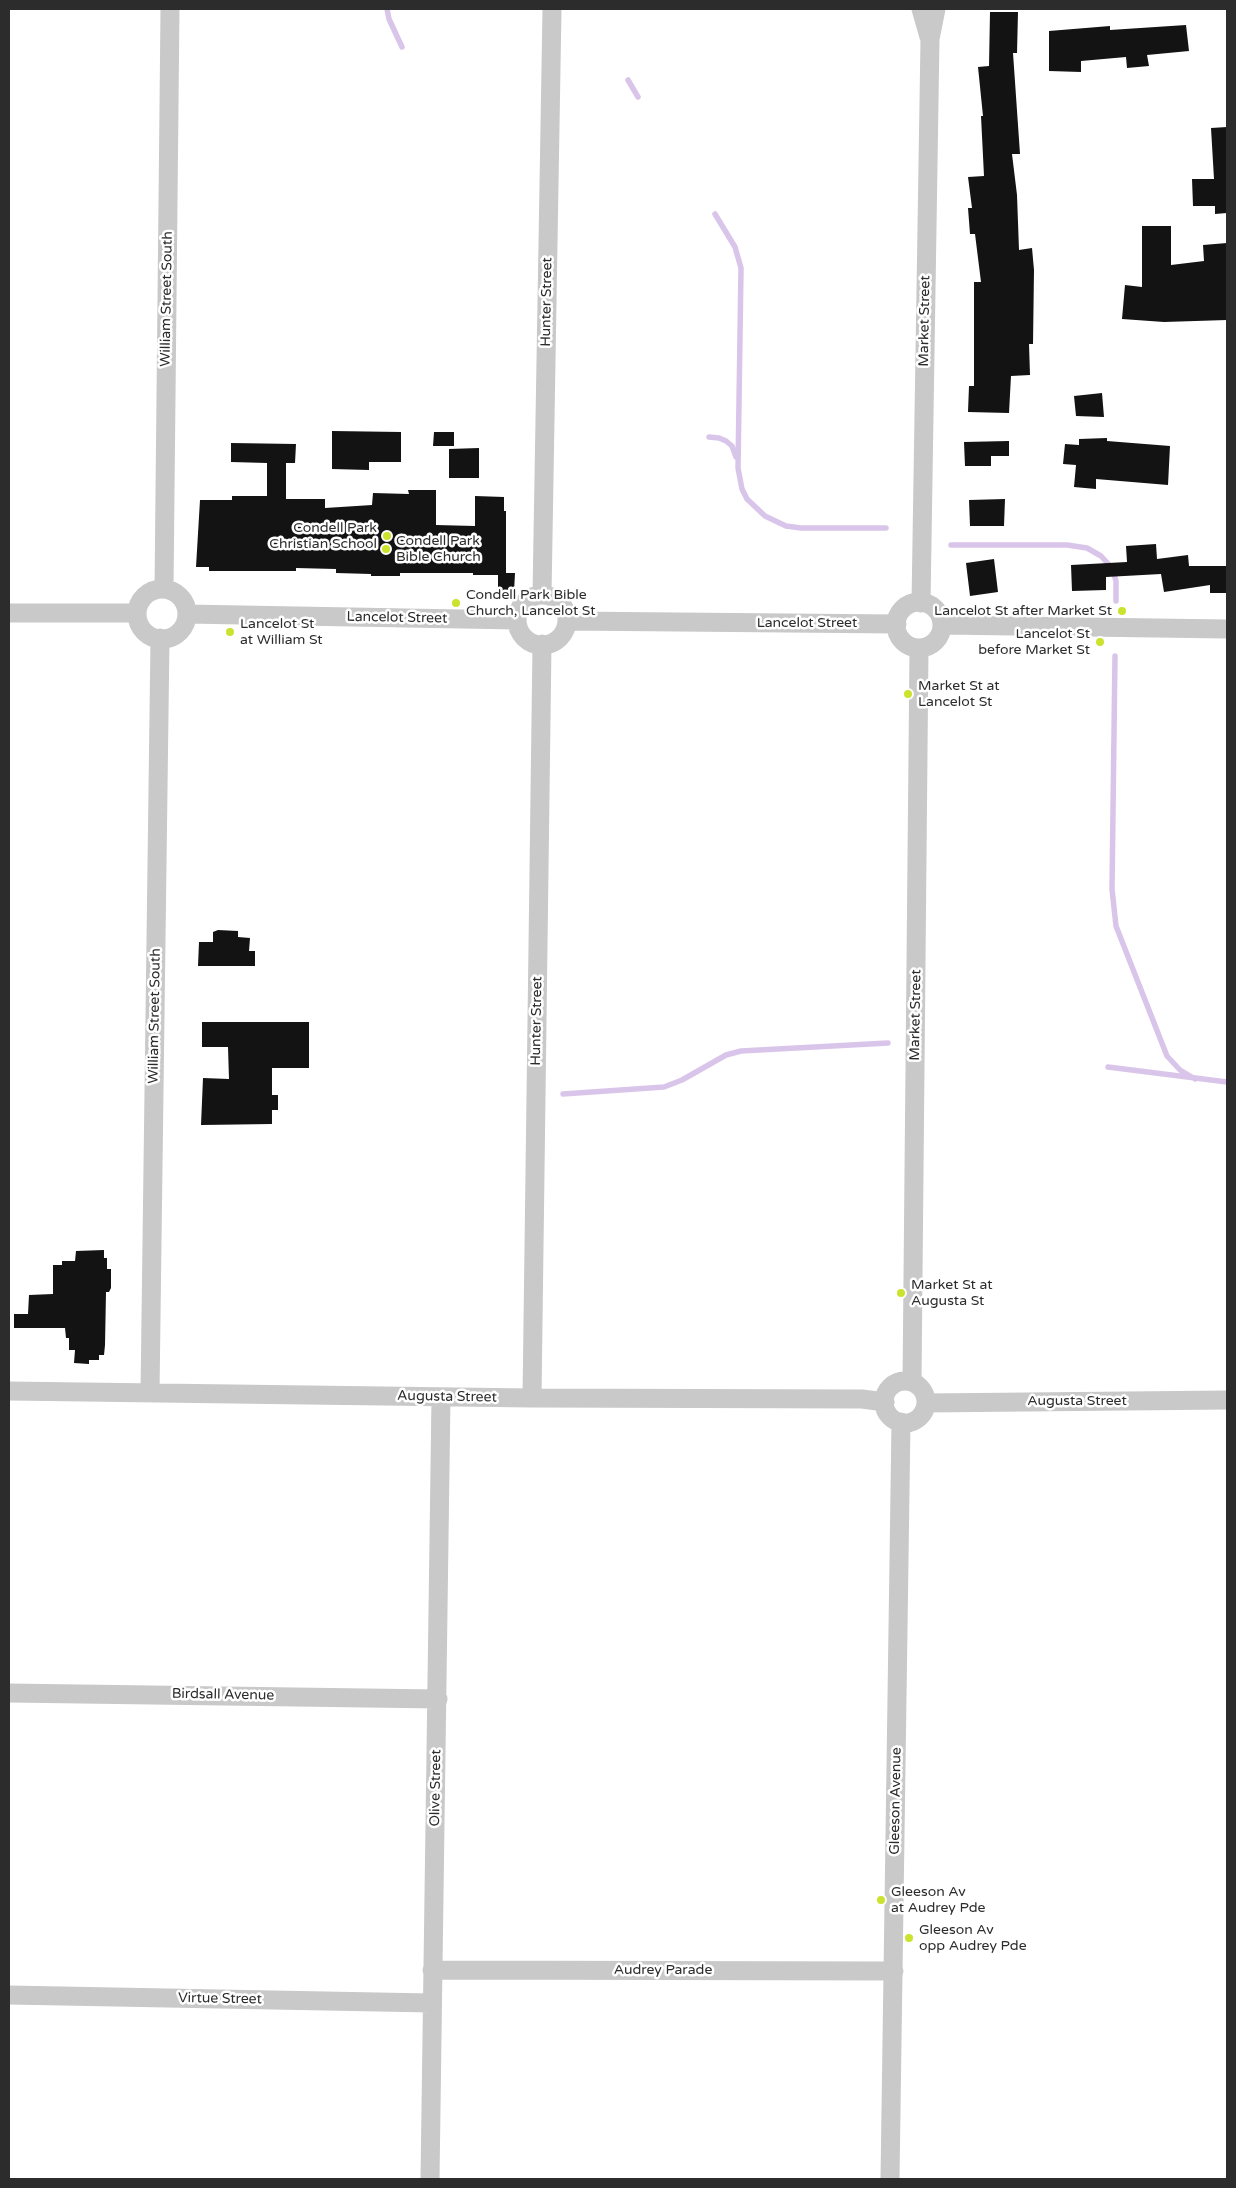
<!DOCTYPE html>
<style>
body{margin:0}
#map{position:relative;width:1236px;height:2188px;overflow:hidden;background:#fff;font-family:"Varela Round",sans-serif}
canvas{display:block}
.frame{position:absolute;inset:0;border:10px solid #2c2c2c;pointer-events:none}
</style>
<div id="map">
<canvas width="1236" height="2188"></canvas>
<div class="frame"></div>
</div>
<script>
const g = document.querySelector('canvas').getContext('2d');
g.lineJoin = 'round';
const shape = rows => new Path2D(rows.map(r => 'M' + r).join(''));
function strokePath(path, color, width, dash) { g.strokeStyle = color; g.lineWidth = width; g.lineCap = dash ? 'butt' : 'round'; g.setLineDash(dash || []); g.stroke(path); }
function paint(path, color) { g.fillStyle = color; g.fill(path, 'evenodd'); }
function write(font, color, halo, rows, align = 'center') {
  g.font = font + ' "Varela Round",sans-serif'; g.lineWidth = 5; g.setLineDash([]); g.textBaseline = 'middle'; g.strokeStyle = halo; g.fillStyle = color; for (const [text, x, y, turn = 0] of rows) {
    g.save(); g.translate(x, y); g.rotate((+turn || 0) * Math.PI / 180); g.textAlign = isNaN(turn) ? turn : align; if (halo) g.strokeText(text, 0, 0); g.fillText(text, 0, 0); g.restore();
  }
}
strokePath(shape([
 [387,9,389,19,402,47],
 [628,80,638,97],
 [715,214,735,247,741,268,738,468,742,489,747,499,765,516,786,526,801,528,886,528],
 [709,437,719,438,726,441,732,446,736,457],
 [951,545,1067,545,1087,548,1101,556,1112,568,1116,581,1116,601],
 [1115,656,1112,889,1116,926,1167,1056,1180,1070,1195,1079],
 [1108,1067,1227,1082],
 [563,1094,664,1087,682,1080,726,1055,741,1051,888,1043]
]), '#dac5ea', 5.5);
paint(shape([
 [990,12,1018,12,1017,53,1013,53,1020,154,1012,154,1017,195,1019,250,1032,248,1034,270,1033,344,1029,344,1030,375,1011,376,1009,413,968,412,969,386,974,386,974,282,981,282,975,234,970,234,968,208,972,208,968,177,984,176,981,116,983,116,978,67,989,66],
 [1186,25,1189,51,1147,55,1149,66,1127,68,1126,57,1081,61,1081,72,1049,71,1049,31,1110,26,1110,30],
 [1227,127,1227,213,1215,214,1215,206,1193,206,1192,179,1214,179,1211,128],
 [1142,226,1171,226,1171,265,1204,261,1203,245,1227,243,1227,320,1164,322,1122,319,1125,285,1142,287],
 [1102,393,1104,417,1076,416,1074,396],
 [332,431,401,432,401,462,369,462,369,470,332,469],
 [434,432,454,432,454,446,433,446],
 [1107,438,1107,441,1170,446,1168,485,1096,479,1096,489,1074,487,1076,465,1063,464,1065,444,1079,445,1079,439],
 [1009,441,1009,456,991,456,991,466,965,466,964,442],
 [231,443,296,444,295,463,286,463,286,499,325,499,325,508,372,505,373,493,409,494,408,490,436,490,436,525,475,526,475,496,504,497,504,511,506,511,506,573,515,573,514,592,498,592,498,575,473,575,473,573,400,573,400,576,371,576,371,574,336,573,336,569,296,568,296,571,209,571,209,567,196,567,200,500,232,500,232,496,267,496,267,463,231,462],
 [479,448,479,478,449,478,449,449],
 [1005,499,1004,526,970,526,969,500],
 [1156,544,1157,559,1188,555,1189,566,1227,566,1227,593,1210,593,1210,585,1164,592,1161,574,1106,577,1106,590,1072,591,1071,565,1127,562,1126,546],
 [994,559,998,592,970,596,966,563],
 [218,930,238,931,238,937,250,938,249,951,255,951,255,966,198,966,199,942,213,942,213,932],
 [202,1022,309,1022,309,1068,272,1068,272,1095,278,1095,278,1110,272,1110,272,1124,201,1125,203,1078,229,1079,228,1047,202,1047],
 [104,1250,104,1258,107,1258,107,1269,111,1269,111,1288,109,1292,106,1292,105,1345,104,1355,99,1355,99,1360,89,1360,89,1364,74,1363,75,1350,69,1350,69,1338,66,1338,65,1328,14,1328,14,1314,28,1314,29,1295,53,1294,53,1265,62,1265,62,1261,75,1261,76,1251]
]), '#131313');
strokePath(shape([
 [921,9,929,37],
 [164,589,170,9],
 '137 614a25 25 0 1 1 50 0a25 25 0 1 1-50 0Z',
 [542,595,552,9],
 '517 620a25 25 0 1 1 50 0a25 25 0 1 1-50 0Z',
 '896 625a23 23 0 1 1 46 0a23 23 0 1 1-46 0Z',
 [921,603,930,39,936,9],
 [9,613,137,613],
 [187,614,517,620],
 [567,621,897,624],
 [942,625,1227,629],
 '884 1402a21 21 0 1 1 42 0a21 21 0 1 1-42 0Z',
 [912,1382,919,648],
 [9,1391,532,1398,862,1399,885,1402],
 [150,1393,160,638],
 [532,1398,542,644],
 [926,1403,1227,1400],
 [9,1693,438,1699],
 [432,1970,894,1971],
 [9,1995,431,2003],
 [430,2179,441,1397],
 [890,2179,901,1422]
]), '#c9c9c9', 19);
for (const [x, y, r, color] of [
 [387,536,5,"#cbe22f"],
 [386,549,5,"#cbe22f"],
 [456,603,5,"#cbe22f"],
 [1122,611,5,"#cbe22f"],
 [230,632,5,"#cbe22f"],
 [1100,642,5,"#cbe22f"],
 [908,694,5,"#cbe22f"],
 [901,1293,5,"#cbe22f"],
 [881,1900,5,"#cbe22f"],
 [909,1938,5,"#cbe22f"]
]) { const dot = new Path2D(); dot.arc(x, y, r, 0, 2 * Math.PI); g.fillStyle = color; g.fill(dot); strokePath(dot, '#fff', 2); }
write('14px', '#2c2c2c', '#fff', [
 ["William Street South",167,299,-89],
 ["Hunter Street",547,302,-89],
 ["Market Street",925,321,-89],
 ["Lancelot Street",397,618,1],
 ["Lancelot Street",807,623],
 ["Market Street",916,1015,-89],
 ["William Street South",155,1016,-89],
 ["Hunter Street",537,1021,-89],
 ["Augusta Street",447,1397,1],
 ["Augusta Street",1077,1401],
 ["Birdsall Avenue",223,1695,1],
 ["Olive Street",436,1788,-89],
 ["Gleeson Avenue",896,1801,-89],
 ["Audrey Parade",663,1970],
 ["Virtue Street",220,1999,1]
]);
write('14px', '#2c2c2c', '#fff', [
 ["Condell Park",377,528,"right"],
 ["Christian School",377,544,"right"],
 ["Condell Park",396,541],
 ["Bible Church",396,557],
 ["Condell Park Bible",466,595],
 ["Church, Lancelot St",466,611],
 ["Lancelot St after Market St",1112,611,"right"],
 ["Lancelot St",240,624],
 ["at William St",240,640],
 ["Lancelot St",1090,634,"right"],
 ["before Market St",1090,650,"right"],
 ["Market St at",918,686],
 ["Lancelot St",918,702],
 ["Market St at",911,1285],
 ["Augusta St",911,1301],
 ["Gleeson Av",891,1892],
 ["at Audrey Pde",891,1908],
 ["Gleeson Av",919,1930],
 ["opp Audrey Pde",919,1946]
], 'left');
</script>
